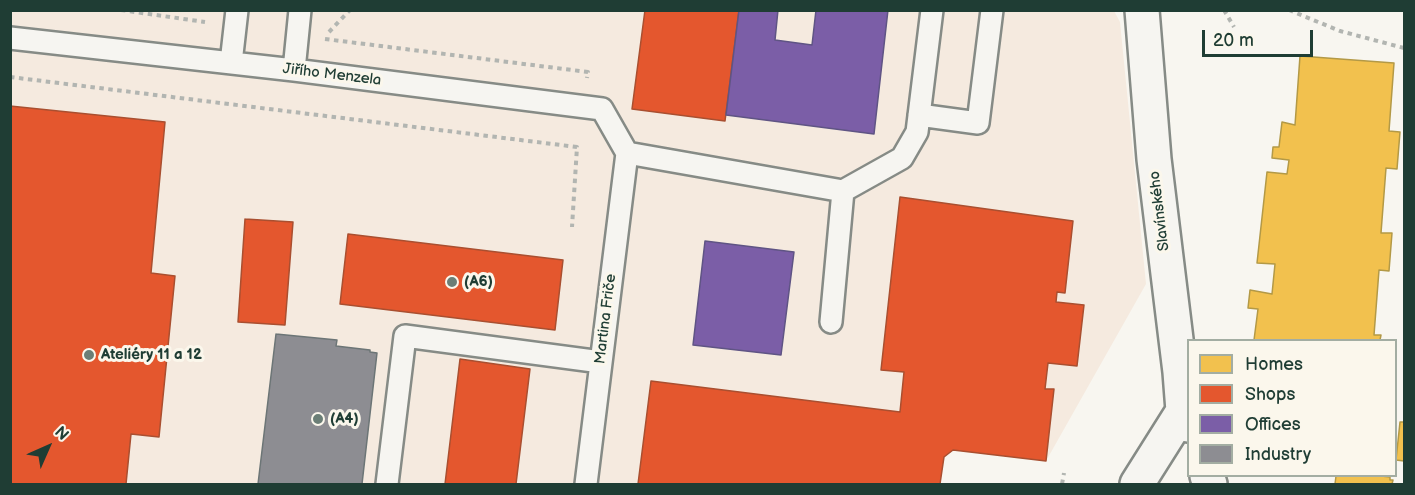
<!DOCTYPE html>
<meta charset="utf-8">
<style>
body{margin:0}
#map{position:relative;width:1415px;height:495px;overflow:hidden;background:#f8f6f0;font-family:"Balsamiq Sans",sans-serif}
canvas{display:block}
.frame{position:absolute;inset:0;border:12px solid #1f3d34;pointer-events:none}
.legend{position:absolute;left:1187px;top:339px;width:210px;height:138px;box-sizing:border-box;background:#fbf7ec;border:2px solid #a3ada2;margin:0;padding:8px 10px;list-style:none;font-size:18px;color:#1f3d34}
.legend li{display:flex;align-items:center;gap:12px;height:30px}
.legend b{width:30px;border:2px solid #a3ada2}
.north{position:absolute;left:18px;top:417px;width:60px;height:60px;-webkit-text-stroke:4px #fbf7ec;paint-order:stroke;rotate:45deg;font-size:16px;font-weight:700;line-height:24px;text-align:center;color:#1f3d34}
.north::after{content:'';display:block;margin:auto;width:21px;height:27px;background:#1f3d34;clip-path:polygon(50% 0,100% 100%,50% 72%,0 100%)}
.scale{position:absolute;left:1202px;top:30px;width:111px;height:27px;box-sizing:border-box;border:3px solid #1f3d34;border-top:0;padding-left:8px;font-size:18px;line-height:21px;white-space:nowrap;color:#1f3d34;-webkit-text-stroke:4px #fbf7ec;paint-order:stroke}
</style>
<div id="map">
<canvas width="1415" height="495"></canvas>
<div class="frame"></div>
<ul class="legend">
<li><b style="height:16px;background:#f2c14e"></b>Homes</li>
<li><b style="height:16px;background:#e4572e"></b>Shops</li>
<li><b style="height:16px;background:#7b5ea7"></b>Offices</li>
<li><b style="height:16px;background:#8d8d92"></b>Industry</li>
</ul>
<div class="north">N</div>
<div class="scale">20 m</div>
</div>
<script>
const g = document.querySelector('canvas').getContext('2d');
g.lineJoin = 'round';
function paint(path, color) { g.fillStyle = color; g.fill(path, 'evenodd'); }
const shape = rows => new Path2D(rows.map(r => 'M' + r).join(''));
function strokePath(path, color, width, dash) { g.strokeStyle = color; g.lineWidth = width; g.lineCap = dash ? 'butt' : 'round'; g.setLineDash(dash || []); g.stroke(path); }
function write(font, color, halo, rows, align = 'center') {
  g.font = font + ' "Balsamiq Sans",sans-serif'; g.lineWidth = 6; g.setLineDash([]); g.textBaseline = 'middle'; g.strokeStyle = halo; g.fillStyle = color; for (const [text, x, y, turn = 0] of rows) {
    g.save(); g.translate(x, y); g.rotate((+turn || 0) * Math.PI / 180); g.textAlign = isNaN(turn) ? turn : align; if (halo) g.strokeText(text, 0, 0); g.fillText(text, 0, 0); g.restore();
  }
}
paint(shape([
 [10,11,1114,11,1120,22,1146,284,1046,461,953,450,944,458,940,484,11,484]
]), '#f5eadf');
const homes = shape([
 [1300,56,1394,63,1389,131,1400,132,1397,169,1386,168,1381,233,1392,233,1389,271,1379,270,1374,335,1381,335,1380,340,1254,340,1258,309,1248,308,1250,290,1272,294,1275,264,1257,263,1267,172,1287,174,1289,160,1272,158,1273,147,1279,147,1282,122,1295,125,1300,56],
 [1400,422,1404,422,1404,461,1396,460,1400,422],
 [1336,476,1381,476,1390,477,1390,480,1393,480,1392,484,1335,484,1336,476]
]);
paint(homes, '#f2c14e');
strokePath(homes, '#b39946', 1.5);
const shops = shape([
 [645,10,739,10,725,121,632,109,645,10],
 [10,106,165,122,151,273,175,276,159,437,131,434,126,484,10,484,10,106],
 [900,197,1073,221,1065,293,1057,292,1056,302,1084,305,1077,366,1048,363,1045,389,1054,389,1046,461,953,450,944,457,940,484,638,484,651,381,900,412,904,372,881,370,900,197],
 [245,219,293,222,285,325,238,322,245,219],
 [348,234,563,260,555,330,340,304,348,234],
 [460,359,530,369,516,484,445,484,460,359]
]);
paint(shops, '#e4572e');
strokePath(shops, '#a94f30', 1.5);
const offices = shape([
 [739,10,778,10,775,40,812,45,816,10,888,10,874,134,726,115,739,10],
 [705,241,794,252,781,355,693,345,705,241]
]);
paint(offices, '#7b5ea7');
strokePath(offices, '#5f5484', 1.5);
const industry = shape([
 [276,334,337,340,336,346,370,350,370,352,377,353,362,484,258,484,276,334]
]);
paint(industry, '#8d8d92');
strokePath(industry, '#6c7576', 1.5);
const service = shape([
 [10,38,294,70,602,109,627,153],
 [231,63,237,10],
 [294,70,300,10],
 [919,115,978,123,992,10],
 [627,153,843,191,831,322],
 [843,191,902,158,917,132,932,10],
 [387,484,405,336,601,362],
 [586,484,627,153]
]);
const minor = shape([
 [1142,10,1154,159,1180,372,1183,411,1188,425],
 [1207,476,1210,484],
 [1137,484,1183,411]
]);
strokePath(service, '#868b86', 26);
strokePath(minor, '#868b86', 38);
strokePath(shape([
 [121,10,205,22],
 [1224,10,1234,27],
 [1289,10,1340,31,1404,48],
 [329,32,350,10],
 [325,39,588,72,587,78],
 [10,77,577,147,572,227],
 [1062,484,1064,473]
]), '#b2b5b1', 4, [4.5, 4.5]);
strokePath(service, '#f6f5f1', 21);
strokePath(minor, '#f6f5f1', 33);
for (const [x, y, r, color] of [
 [452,282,6,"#6b7e76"],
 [89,355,6,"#6b7e76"],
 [318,419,6,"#6b7e76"]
]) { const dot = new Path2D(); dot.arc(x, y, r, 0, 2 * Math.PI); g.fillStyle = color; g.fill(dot); strokePath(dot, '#fbf7ec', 2); }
write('15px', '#1f3d34', '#fbf7ec', [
 ["Jiřího Menzela",332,75,7],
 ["Slavínského",1160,211,-97],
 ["Martina Friče",606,319,-83]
]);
write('bold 15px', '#1f3d34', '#fbf7ec', [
 ["(A6)",464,282],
 ["Ateliéry 11 a 12",101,355],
 ["(A4)",330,419]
], 'left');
</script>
